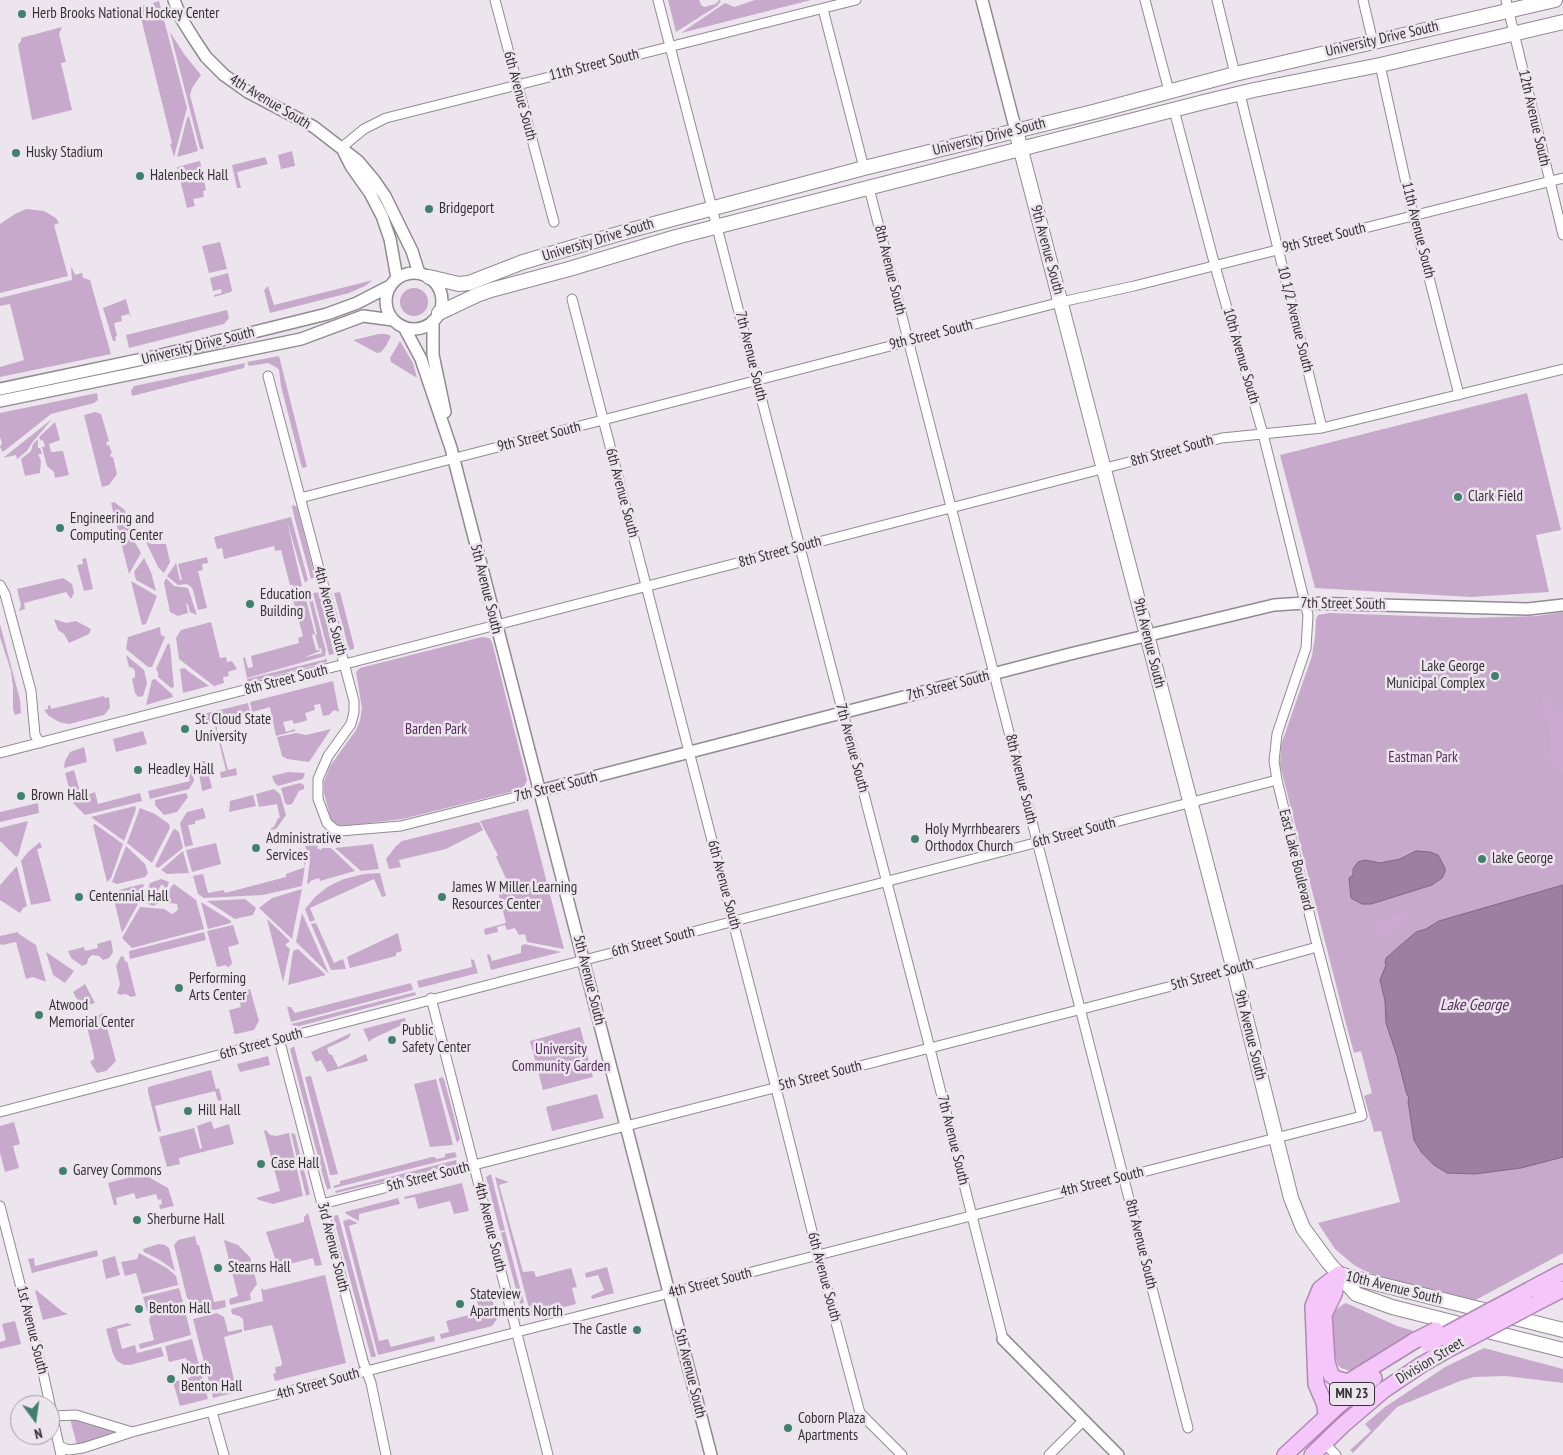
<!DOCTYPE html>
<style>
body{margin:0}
#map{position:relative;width:1563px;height:1455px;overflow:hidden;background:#ede5ee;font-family:"PT Sans Narrow",sans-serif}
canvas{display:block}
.north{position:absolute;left:10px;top:1395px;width:50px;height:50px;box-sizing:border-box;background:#ede5ee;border:1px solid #a39da4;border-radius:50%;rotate:166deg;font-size:14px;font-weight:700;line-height:20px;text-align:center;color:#353235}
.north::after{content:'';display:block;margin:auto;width:18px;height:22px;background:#41806d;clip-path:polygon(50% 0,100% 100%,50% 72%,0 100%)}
</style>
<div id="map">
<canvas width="1563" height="1455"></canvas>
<div class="north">N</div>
</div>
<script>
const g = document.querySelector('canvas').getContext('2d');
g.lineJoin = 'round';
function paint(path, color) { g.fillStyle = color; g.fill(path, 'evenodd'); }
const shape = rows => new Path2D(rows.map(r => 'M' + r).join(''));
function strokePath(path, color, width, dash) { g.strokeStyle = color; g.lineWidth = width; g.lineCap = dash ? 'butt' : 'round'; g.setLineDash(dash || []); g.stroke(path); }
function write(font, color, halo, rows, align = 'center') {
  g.font = font + ' "PT Sans Narrow",sans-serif'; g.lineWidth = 5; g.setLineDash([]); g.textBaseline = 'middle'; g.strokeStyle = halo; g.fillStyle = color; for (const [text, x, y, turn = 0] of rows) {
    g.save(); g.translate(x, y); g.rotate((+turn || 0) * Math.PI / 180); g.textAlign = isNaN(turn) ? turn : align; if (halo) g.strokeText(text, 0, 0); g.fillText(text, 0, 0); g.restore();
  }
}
paint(shape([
 [668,0,699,0,701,5,704,7,716,4,719,0,721,1,717,6,676,32],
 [755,0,811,0,681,33,725,3,734,7],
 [159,1,187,108,174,157,170,144,172,143,138,6,145,5,148,9,154,8,153,3],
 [62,27,59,34,66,62,61,63,72,110,32,120,18,45,21,41,21,38],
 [170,32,184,54,201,75,192,88,190,95,204,149,200,149],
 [189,116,198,151,177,157,187,118],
 [292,151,295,166,281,169,278,155],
 [265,157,268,164,237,172,241,188,237,188,232,165],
 [200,161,206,190,203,191,204,197,193,199,195,206,187,208,177,167],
 [26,209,44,211,56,218,59,223,54,225,68,276,0,293,0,224,15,214],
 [220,242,227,269,209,273,202,246],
 [71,268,72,268,75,275,82,273,83,278,90,280,111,354,0,377,0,367,24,360,10,304,0,306,0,298,72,280],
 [228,273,232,290,231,292,214,297,214,295,222,293,221,289,213,291,210,278],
 [373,280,365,286,349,293,270,313,264,290,268,286,274,305],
 '400 302a14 14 0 1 1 28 0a14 14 0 1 1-28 0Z',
 [126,299,131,319,129,314,121,316,122,321,114,323,117,336,115,337,116,341,113,341,103,308],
 [227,310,229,318,224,324,129,348,126,335],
 [379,334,386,334,391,336,386,346,381,352,377,353,353,340],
 [400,341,413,363,417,378,391,362,390,358],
 [279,356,307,467,302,468,281,386,279,370,276,367,268,363,249,366,247,362],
 [245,363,244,368,132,396,131,391,134,386],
 [97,393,98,400,94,403,51,414,3,452,0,447,2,443,0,437,0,413],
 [1527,393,1561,530,1536,535,1549,592,1471,597,1315,588,1280,455],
 [95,412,101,414,109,441,106,442,107,446,109,445,112,453,110,454,111,457,113,457,117,474,109,485,102,487,84,415],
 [52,419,32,443,27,451,17,459,16,455,3,458],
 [55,422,60,440,49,444,51,452,63,451,69,475,55,478,54,472,47,466,42,447,45,447,43,440,41,441,39,437],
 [38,439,38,448,40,448,42,454,38,454,41,461,40,473,25,476,21,459,31,451,33,444],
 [114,502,125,510,132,537,141,553,129,574,111,503],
 [293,505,297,507,315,577,311,579,294,516,292,506],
 [291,517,308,580,305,583,287,521,302,586,294,588,293,585,290,585,281,550,275,551,274,546,224,559,222,548,217,549,214,537],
 [145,540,151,544,166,544,170,562,164,573,158,567],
 [207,557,208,563,202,564,203,570,198,571,207,608,198,610,193,590,191,587,187,584,178,585,167,576,176,563,180,580,182,580,178,564],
 [86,558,93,589,84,591,77,565,83,564,82,559],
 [144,558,151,572,156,591,136,580,134,572],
 [63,578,72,584,74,593,71,599,66,592,24,603,25,609,19,611,21,605,17,589],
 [166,578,174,586,188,588,197,615,190,612,188,605,186,603,188,613,178,616,170,612,164,583],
 [131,581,157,596,146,624,142,625],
 [319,592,334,654,329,655,313,593],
 [340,592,354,646,354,649,349,650,334,593],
 [305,595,315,634,312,635,316,650,320,650,320,651,303,658,322,653,321,648,319,649,315,635,317,634,308,596,312,598,326,651,325,656,247,678,243,658,245,657,248,668,253,667,251,656,299,643,298,638,303,636,293,600,296,599,296,597],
 [1563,612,1563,1253,1470,1303,1387,1280,1363,1270,1354,1265,1335,1249,1318,1223,1400,1202,1381,1131,1374,1132,1364,1096,1372,1093,1361,1051,1354,1053,1345,1020,1280,765,1281,745,1312,656,1315,637,1316,619,1318,615,1329,613,1471,618,1537,616],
 [54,619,66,623,76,621,91,629,89,634,69,643,64,634,58,630],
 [211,622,220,658,226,657,227,662,232,661,237,669,228,672,229,676,223,677,224,683,214,686,179,659,176,638,181,630],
 [0,624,20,700,21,713,15,715,13,709,13,687,11,671,0,637],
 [160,627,161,635,165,637,152,667,148,667,126,649,128,637],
 [482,637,489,638,492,642,527,780,524,787,522,789,403,819,344,826,338,825,333,822,330,816,324,793,324,782,330,766,356,730,360,721,362,708,356,672,360,668],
 [168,643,170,645,174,687,171,688,158,677,158,672,156,669],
 [126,655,144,670,147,683,143,696,138,697,135,693,132,679,135,677,135,671,133,668,129,667],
 [327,659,327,662,247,683,247,679],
 [185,668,188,671,209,686,183,693,180,669],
 [155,679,172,694,173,697,146,705,152,680],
 [333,681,339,712,334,710,329,715,323,716,320,704,314,705,315,710,305,713,307,720,305,721,294,724,292,720,283,722,286,732,295,729,295,726,295,731,276,736,270,707,252,712,250,702],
 [104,696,105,698,109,697,110,708,104,715,69,724,59,722,49,716,44,710,48,709,48,706,50,705,51,709],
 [248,703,250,712,215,721,228,770,236,768,237,775,221,778,220,772,226,771,214,722,206,723,203,714],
 [331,729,309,762,287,759,282,756,277,737,296,733,306,735],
 [143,731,147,744,116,752,113,739],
 [84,747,87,762,64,768,65,761,70,752],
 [202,761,205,761,212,788,203,791,202,790,198,769],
 [192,769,194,781,189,789,150,799,148,791,190,781,187,770],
 [74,770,82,799,89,797,89,794,95,792,98,804,140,793,142,801,85,815,73,803,65,773],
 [288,772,305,773,303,779,278,786,274,782,272,776],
 [300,783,304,785,304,789,299,791,292,804,288,805,285,803,281,788],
 [274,789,280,794,286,815,276,829,271,830,271,828,274,827,278,818,280,818,277,804,259,807,256,794],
 [186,793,188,797,177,812,164,815,155,805,155,800],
 [253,795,256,806,229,812,230,801],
 [38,803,39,813,0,822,0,812],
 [135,806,136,808,135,812,124,841,91,817],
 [140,808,155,814,169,824,170,828,152,863,127,843],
 [203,808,206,818,195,821,195,824,188,825,193,845,185,847,180,823,187,812],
 [528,809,564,949,527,942,525,934,519,935,515,928,507,930,505,925,497,927,498,932,485,935,484,929,506,923,497,888,508,883,496,857,498,855,480,821],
 [28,821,18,856,16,857,0,841,0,828],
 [479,822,483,830,446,849,399,860,401,867,389,869,386,859,396,846,402,841],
 [95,824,123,844,111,878,107,882,93,825],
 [173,830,175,829,179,832,183,848,158,868,155,866],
 [40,842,42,848,37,849,51,901,31,905,21,861,28,852],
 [216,843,221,864,192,872,186,850],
 [373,844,379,869,361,871,335,848],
 [313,845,318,846,317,848,321,850,322,848,331,848,355,871,320,881,319,878,310,881,310,883,307,884,310,859,305,846],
 [126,846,145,864,148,873,145,877,117,884,112,882],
 [300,847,306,859,302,886,263,895,204,898,198,894,193,876,203,874,208,893,224,890,225,893,286,877,286,874,305,867],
 [183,851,189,873,167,874,161,870],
 [16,867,17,867,27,906,23,908,20,913,0,900,0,885],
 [380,873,386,896,382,897,374,879,310,908,315,920,310,922,305,909,316,896,329,886,344,879,364,874],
 [161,879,169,882,167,888,165,888,162,884,158,890,163,895,159,903,153,906,146,903,144,899,150,883],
 [142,884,144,885,137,906,122,933,113,896,119,890],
 [174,884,196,900,204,929,132,948,122,938,140,907,164,909,172,914,178,910,177,904,169,903,165,900,171,887],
 [302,889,293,933,292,939,259,908,272,898],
 [245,899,256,908,253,915,235,919,207,901],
 [201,902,231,921,231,923,208,929],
 [302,913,315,942,329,974,296,942],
 [267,919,290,941,285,945,290,949,283,982],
 [316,923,334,963,343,959,346,969,331,970,311,924],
 [233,925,239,944,228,947,232,963,230,966,227,967,226,965,217,967,207,931],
 [18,932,19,934,36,945,46,982,33,977,26,979,16,942,2,945,0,944,0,936],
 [204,932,206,940,130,959,129,951],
 [398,933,402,951,396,953,396,956,350,968,347,957],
 [111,940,113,952,109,958,103,960,99,956,92,955,88,959,87,964,82,966,71,958,68,951,84,947,85,951,98,948,97,944],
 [524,944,561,952,491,970,487,956,488,954,490,955,492,961,521,953,521,946],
 [298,949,300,951,326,975,288,985,293,951],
 [46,952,74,971,65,983,53,975],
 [121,956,124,957,125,962,127,961,136,996,131,997,126,994,120,995,117,993,120,984,116,966],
 [471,959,474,960,478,973,419,988,417,981,472,967],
 [411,983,413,990,291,1022,287,1007,291,1007,295,1013],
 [85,984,95,1003,81,1007,73,992],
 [250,989,259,1021,254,1030,236,1034,233,1033,234,1031,229,1010,241,1007,237,992],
 [415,992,416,995,296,1027,291,1024],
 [103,1013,116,1061,106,1071,97,1073,90,1062,94,1059,94,1056,86,1022],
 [405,1018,406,1023,372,1039,369,1042,363,1029],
 [580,1027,593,1077,543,1090,530,1041],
 [351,1033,349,1038,327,1048,329,1054,332,1055,338,1067,366,1054,368,1061,327,1072,321,1060,316,1062,311,1052],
 [294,1046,331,1188,329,1189,327,1189,323,1176,290,1049],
 [268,1056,270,1065,240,1072,237,1064],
 [211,1070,216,1089,219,1088,222,1100,218,1101,215,1091,155,1106,161,1131,158,1132,148,1092,148,1087],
 [311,1076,338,1174,333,1175,330,1175,305,1077],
 [442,1077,444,1079,460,1139,457,1143,439,1080,439,1078],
 [436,1079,453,1145,430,1147,414,1084],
 [597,1094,604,1118,552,1131,546,1107],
 [211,1121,214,1129,229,1124,234,1144,179,1158,180,1164,167,1167,159,1137,194,1128,200,1149,202,1148,197,1126],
 [14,1122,20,1144,13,1146,19,1168,5,1172,0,1153,0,1126],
 [266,1130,270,1135,276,1136,289,1133,303,1196,273,1204,259,1200,256,1198,280,1191,264,1131],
 [291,1133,295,1134,310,1194,306,1196],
 [455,1152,457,1157,334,1188,333,1186,340,1184,340,1181,432,1157,435,1157,436,1159,445,1157,445,1154],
 [456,1160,457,1164,336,1193,335,1191],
 [143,1174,168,1188,174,1206,160,1209,159,1205,162,1204,161,1199,158,1200,156,1194,136,1199,134,1193,116,1198,117,1205,114,1205,108,1183],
 [491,1174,505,1230,500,1231,486,1177],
 [495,1177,509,1182,499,1185,523,1272,534,1271,536,1277,571,1268,577,1287,572,1288,576,1304,531,1316],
 [462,1183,469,1211,454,1214,450,1201,418,1209,415,1197,405,1199,404,1197],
 [398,1198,400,1204,359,1214,359,1221,346,1214,345,1212],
 [308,1213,322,1265,315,1266,313,1258,278,1267,266,1232,304,1222,304,1217],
 [338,1215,376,1356,375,1357,371,1357,333,1216],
 [349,1219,358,1223,349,1226,379,1341,388,1339,391,1347,434,1336,435,1341,378,1355,343,1221],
 [505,1231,524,1303,520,1304,501,1233],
 [195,1236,197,1245,199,1245,214,1302,225,1300,226,1307,215,1310,207,1309,194,1304,187,1298,174,1245,178,1240],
 [224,1240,238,1245,250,1257,257,1284,250,1294,251,1300,230,1305,229,1299,238,1296],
 [159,1244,165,1245,169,1248,175,1271,160,1260,144,1252,143,1249],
 [97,1250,98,1256,32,1273,28,1259,34,1258,35,1266],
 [139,1253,167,1268,176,1276,178,1285,142,1294,136,1273,125,1276,121,1262,137,1259],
 [115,1256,120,1275,106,1279,102,1260],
 [607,1267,614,1293,592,1299,591,1296,604,1290,598,1275,586,1278,585,1273],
 [325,1275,346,1363,275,1381,273,1374,276,1373,275,1367,281,1366,282,1363,272,1325,244,1331,243,1319,239,1316,232,1314,231,1309,263,1301,261,1288,264,1290],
 [179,1288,183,1302,147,1311,143,1297],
 [36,1290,63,1312,68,1314,43,1320,35,1291],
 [492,1297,497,1319,492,1326,441,1339,440,1334,449,1332,446,1321,480,1312,477,1301],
 [1346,1303,1397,1326,1414,1331,1353,1372,1341,1368,1338,1365,1335,1357,1331,1319,1336,1310,1342,1305],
 [184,1306,191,1335,140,1349,139,1344,154,1340,149,1320,151,1315],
 [217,1313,224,1317,228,1332,242,1329,242,1332,224,1337,235,1384,241,1383,245,1390,213,1398,193,1319],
 [15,1321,21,1344,0,1349,0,1342,6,1340,2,1324],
 [127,1323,132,1325,117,1329,122,1349,135,1345,137,1353,161,1347,164,1356,130,1365,124,1365,117,1361,113,1354,106,1329],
 [192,1339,208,1399,180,1406,173,1382,191,1377,186,1358,169,1362,165,1346],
 [1484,1348,1563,1369,1563,1383,1506,1376,1474,1377,1460,1381,1397,1407,1353,1453,1350,1450,1371,1431,1365,1424,1385,1407,1445,1367],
 [70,1419,79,1420,118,1433,77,1445]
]), '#c7a9cb');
paint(shape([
 [1550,694,1556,712,1563,709,1563,774,1541,759,1550,753,1551,747,1546,714,1540,697],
 [1408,911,1414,916,1383,936,1371,930,1372,922]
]), '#caaacf');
const water = shape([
 [1416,851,1430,852,1438,855,1445,868,1445,872,1442,878,1432,885,1371,904,1362,904,1351,898,1349,878,1353,875,1353,869,1358,862,1365,860,1380,863,1400,859,1416,851],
 [1563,885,1563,1157,1521,1168,1475,1174,1447,1173,1434,1165,1422,1153,1414,1140,1408,1101,1409,1097,1407,1095,1397,1056,1386,1023,1385,1001,1380,980,1386,965,1385,962,1386,958,1416,932,1426,929,1439,921,1563,885]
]);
paint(water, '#9d7fa2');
strokePath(water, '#7e6881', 1);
const minor = shape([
 [495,0,554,222],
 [658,0,927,1037,1003,1339],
 [1145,0,1169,91],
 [1217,0,1235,74],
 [1363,0,1373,42],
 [1506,0,1563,235],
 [823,9,864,168],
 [1380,65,1413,215,1459,395],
 [1240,94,1322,428],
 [341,148,364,129,386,118,856,0],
 [869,188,1188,1428],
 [572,299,776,1088,818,1255,860,1413,902,1455],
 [268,376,354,701,354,712,351,724,328,756,318,779,318,799,327,823,334,829,340,831,401,826,539,791],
 [300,498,1061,302,1134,286,1563,178],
 [0,585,5,594,31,691,35,735,40,743],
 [0,753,1222,438,1322,428,1563,369],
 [431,998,548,1455],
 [279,1039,363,1361,371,1383,386,1455],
 [0,1112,1277,780],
 [322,1204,1234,970,1317,947],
 [0,1206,44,1377,61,1455],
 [212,1412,224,1455],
 [53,1416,76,1415,132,1432],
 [1324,1443,1336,1455],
 [59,1446,69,1450,83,1448,132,1432,517,1332,1362,1116,1315,937,1277,780,1274,761,1277,734,1306,648,1308,615,1263,434,1215,266,1174,110],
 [1049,1455,1084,1420]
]);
const tertiary = shape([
 [174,0,181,18,194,39,206,57,224,75,248,92,314,127,358,161,374,180,385,196,412,251,419,273],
 [982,0,1016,131],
 [344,152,351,166,370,193,382,216,390,239,397,278],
 '386 301a28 28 0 1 1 56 0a28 28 0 1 1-56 0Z',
 [433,321,433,355,445,412],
 [404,327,421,359,451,448,711,1455],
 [0,389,157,356,327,314,357,303,390,286],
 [0,401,301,339,363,316,393,320],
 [539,791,1070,654,1274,605,1305,603,1528,609,1563,605],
 [1003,1339,1118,1455]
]);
const secondary = shape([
 [1016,131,1234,970,1291,1198,1303,1228,1328,1262,1356,1294,1392,1307,1563,1350],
 [429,277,459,284,469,283,523,262,635,229,864,168,1093,112,1235,74,1555,0],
 [439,313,477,295,491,290,569,269,676,237,1204,102,1254,90,1380,65,1563,22],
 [1339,1274,1563,1330]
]);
const trunk = shape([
 [1339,1274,1334,1294,1324,1315,1327,1362,1331,1375,1337,1379,1348,1382,1414,1341],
 [1529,1290,1563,1272],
 [1532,1305,1563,1289],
 [1326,1417,1325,1405,1316,1384,1313,1306,1320,1289,1339,1274],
 [1285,1455,1340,1404,1374,1378],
 [1312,1455,1343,1425,1384,1390,1421,1365,1449,1349]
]);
strokePath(minor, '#928a93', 11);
strokePath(tertiary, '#928a93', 14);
strokePath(secondary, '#928a93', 16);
strokePath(trunk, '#af89b4', 18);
strokePath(minor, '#fff', 9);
strokePath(tertiary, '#fff', 11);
strokePath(secondary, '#fff', 14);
strokePath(trunk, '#f4c6fa', 15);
const trunkBridge = shape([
 [1414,1341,1436,1330],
 [1428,1344,1529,1290],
 [1449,1349,1532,1305]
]);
strokePath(trunkBridge, '#af89b4', 18, []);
strokePath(trunkBridge, '#f4c6fa', 15);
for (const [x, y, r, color] of [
 [22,14,5,"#41806d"],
 [16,153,5,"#41806d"],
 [140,176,5,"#41806d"],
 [429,209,5,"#41806d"],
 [1458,497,5,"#41806d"],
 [60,528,5,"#41806d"],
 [250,604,5,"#41806d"],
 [1495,676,5,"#41806d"],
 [185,729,5,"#41806d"],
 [138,770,5,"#41806d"],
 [21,796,5,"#41806d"],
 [915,839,5,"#41806d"],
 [256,848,5,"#41806d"],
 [1482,859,5,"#41806d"],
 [79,897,5,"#41806d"],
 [442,897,5,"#41806d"],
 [179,988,5,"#41806d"],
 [39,1015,5,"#41806d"],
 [392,1040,5,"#41806d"],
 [188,1111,5,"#41806d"],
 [261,1164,5,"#41806d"],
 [63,1171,5,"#41806d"],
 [137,1220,5,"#41806d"],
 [218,1268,5,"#41806d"],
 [460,1304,5,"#41806d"],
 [139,1309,5,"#41806d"],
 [637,1330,5,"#41806d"],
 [171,1379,5,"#41806d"],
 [788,1428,5,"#41806d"]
]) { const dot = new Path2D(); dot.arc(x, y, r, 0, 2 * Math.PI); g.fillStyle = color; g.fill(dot); strokePath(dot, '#ede5ee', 2); }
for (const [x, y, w] of [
 [1352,1394,45]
]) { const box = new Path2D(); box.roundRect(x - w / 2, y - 11.5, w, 23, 4); g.fillStyle = '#ede5ee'; g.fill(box); strokePath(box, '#353235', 1); }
write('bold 14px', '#353235', null, [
 ["MN 23",1352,1394]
]);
write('15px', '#353235', '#ede5ee', [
 ["Herb Brooks National Hockey Center",32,14],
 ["Husky Stadium",26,153],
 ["Halenbeck Hall",150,176],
 ["Bridgeport",439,209],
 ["Clark Field",1468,497],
 ["Engineering and",70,519],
 ["Computing Center",70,536],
 ["Education",260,595],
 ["Building",260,612],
 ["Lake George",1485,667,"right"],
 ["Municipal Complex",1485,684,"right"],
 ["St. Cloud State",195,720],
 ["University",195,737],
 ["Headley Hall",148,770],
 ["Brown Hall",31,796],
 ["Holy Myrrhbearers",925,830],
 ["Orthodox Church",925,847],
 ["Administrative",266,839],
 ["Services",266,856],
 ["lake George",1492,859],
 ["James W Miller Learning",452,888],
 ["Resources Center",452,905],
 ["Centennial Hall",89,897],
 ["Performing",189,979],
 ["Arts Center",189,996],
 ["Atwood",49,1006],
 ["Memorial Center",49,1023],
 ["Public",402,1031],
 ["Safety Center",402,1048],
 ["Hill Hall",198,1111],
 ["Case Hall",271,1164],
 ["Garvey Commons",73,1171],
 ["Sherburne Hall",147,1220],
 ["Stearns Hall",228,1268],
 ["Stateview",470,1295],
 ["Apartments North",470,1312],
 ["Benton Hall",149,1309],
 ["The Castle",627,1330,"right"],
 ["North",181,1370],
 ["Benton Hall",181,1387],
 ["Coborn Plaza",798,1419],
 ["Apartments",798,1436]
], 'left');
write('15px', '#353235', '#ede5ee', [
 ["University Drive South",1382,39,-13],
 ["11th Street South",594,65,-14],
 ["6th Avenue South",520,96,75],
 ["4th Avenue South",270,102,31],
 ["12th Avenue South",1534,118,77],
 ["University Drive South",989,137,-14],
 ["11th Avenue South",1418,230,76],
 ["9th Street South",1324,238,-14],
 ["University Drive South",598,240,-17],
 ["9th Avenue South",1047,250,75],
 ["8th Avenue South",890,270,76],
 ["10 1/2 Avenue South",1295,319,76],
 ["9th Street South",931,335,-14],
 ["University Drive South",198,346,-14],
 ["7th Avenue South",751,356,76],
 ["10th Avenue South",1241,356,74],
 ["9th Street South",539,437,-14],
 ["8th Street South",1172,451,-15],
 ["6th Avenue South",622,493,75],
 ["8th Street South",780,552,-15],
 ["5th Avenue South",486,589,76],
 ["7th Street South",1343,604,1],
 ["4th Avenue South",330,611,75],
 ["9th Avenue South",1149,643,76],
 ["8th Street South",286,680,-14],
 ["7th Street South",948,686,-14],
 ["7th Avenue South",852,748,75],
 ["8th Avenue South",1021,779,76],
 ["7th Street South",556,787,-14],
 ["6th Street South",1074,833,-14],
 ["East Lake Boulevard",1296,860,76],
 ["6th Avenue South",724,885,75],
 ["6th Street South",653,942,-14],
 ["5th Street South",1212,975,-15],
 ["5th Avenue South",589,980,76],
 ["9th Avenue South",1250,1035,76],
 ["6th Street South",261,1044,-15],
 ["5th Street South",820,1076,-14],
 ["7th Avenue South",953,1140,76],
 ["5th Street South",428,1177,-14],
 ["4th Street South",1102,1182,-14],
 ["4th Avenue South",490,1227,76],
 ["8th Avenue South",1141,1244,76],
 ["3rd Avenue South",333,1247,76],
 ["6th Avenue South",824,1277,75],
 ["4th Street South",710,1283,-14],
 ["10th Avenue South",1394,1288,14],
 ["1st Avenue South",32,1330,76],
 ["Division Street",1430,1361,-31],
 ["5th Avenue South",690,1373,76],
 ["4th Street South",318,1384,-15]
]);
write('15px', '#572e5d', '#ede5ee', [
 ["Barden Park",436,730],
 ["Eastman Park",1423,758],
 ["University",561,1050],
 ["Community Garden",561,1067]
]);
write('italic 16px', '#562d5d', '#ede5ee', [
 ["Lake George",1474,1005]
]);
</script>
